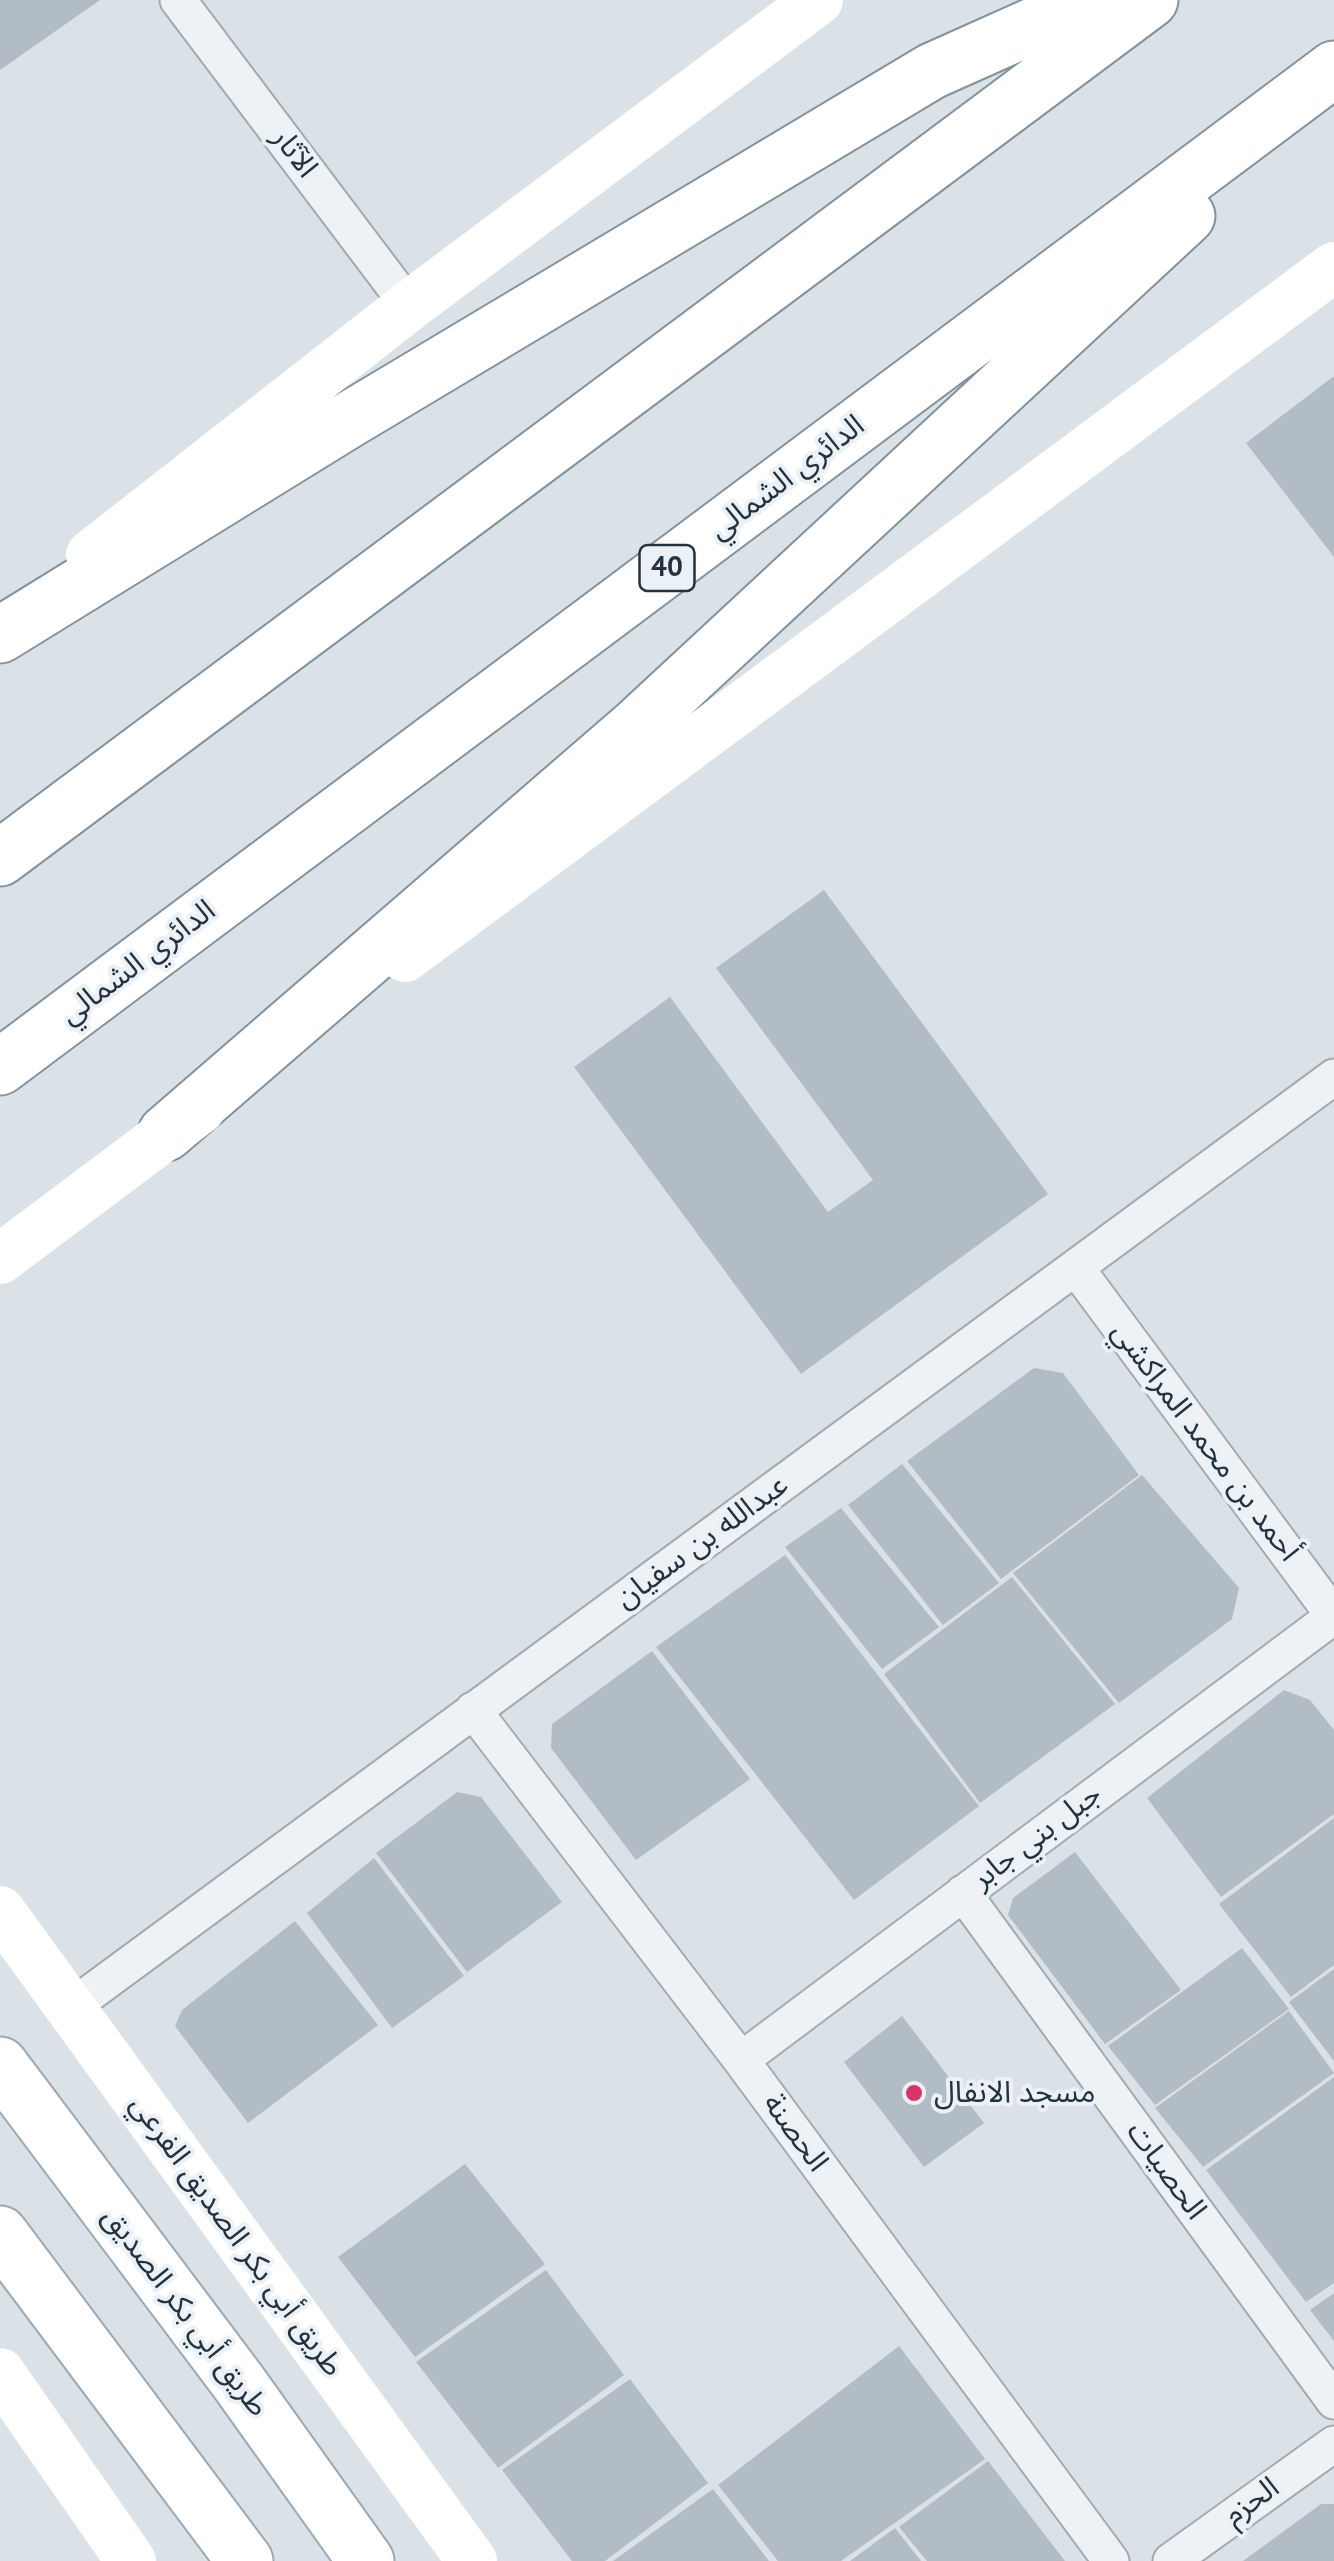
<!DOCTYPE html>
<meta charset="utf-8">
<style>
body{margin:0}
canvas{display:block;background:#dbe2e7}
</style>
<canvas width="1334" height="2561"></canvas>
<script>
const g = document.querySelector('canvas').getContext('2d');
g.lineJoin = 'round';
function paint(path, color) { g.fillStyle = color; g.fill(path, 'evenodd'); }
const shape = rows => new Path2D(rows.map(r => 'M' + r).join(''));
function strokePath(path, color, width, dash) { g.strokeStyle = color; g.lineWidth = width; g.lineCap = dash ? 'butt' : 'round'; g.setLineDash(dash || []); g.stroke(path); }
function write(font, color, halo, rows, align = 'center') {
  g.font = font + ' "PT Sans","Noto Sans Arabic",sans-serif'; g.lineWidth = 8; g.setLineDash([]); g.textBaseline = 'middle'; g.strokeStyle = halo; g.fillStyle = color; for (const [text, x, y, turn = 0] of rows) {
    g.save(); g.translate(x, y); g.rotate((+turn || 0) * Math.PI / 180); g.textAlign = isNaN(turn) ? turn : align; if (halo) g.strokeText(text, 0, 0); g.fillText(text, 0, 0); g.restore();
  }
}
paint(shape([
 [0,0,100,0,0,70],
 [1334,376,1334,557,1246,443],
 [824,890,1048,1194,801,1374,574,1067,670,997,828,1212,873,1180,716,968],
 [1034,1368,1063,1373,1139,1475,1001,1579,907,1461],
 [902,1464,999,1583,943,1625,848,1505],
 [1142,1475,1239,1588,1232,1619,1119,1703,1013,1573],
 [841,1508,939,1627,882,1669,785,1547],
 [785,1555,979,1806,854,1900,656,1647],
 [1012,1577,1115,1704,980,1803,884,1674],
 [652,1651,750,1779,636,1860,551,1748,552,1724],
 [1284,1690,1310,1700,1334,1730,1334,1814,1221,1897,1147,1798],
 [457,1792,481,1797,562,1902,467,1972,376,1853],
 [1334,1818,1334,1965,1291,1997,1219,1904],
 [1075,1852,1181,1990,1105,2044,1008,1915,1013,1898],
 [374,1858,464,1976,392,2028,307,1913],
 [295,1921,378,2025,248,2123,175,2026,182,2010],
 [1242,1948,1289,2009,1155,2105,1108,2046],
 [1334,1969,1334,2061,1289,2002],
 [1289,2011,1334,2073,1203,2167,1155,2108],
 [902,2016,984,2123,924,2167,844,2062],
 [1334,2077,1334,2283,1306,2302,1206,2170],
 [465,2164,545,2264,415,2357,338,2257],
 [546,2270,624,2375,498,2468,416,2362],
 [1334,2293,1334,2341,1310,2310],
 [899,2346,985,2459,841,2561,778,2561,718,2485],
 [630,2379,708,2483,605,2561,572,2561,502,2470],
 [988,2461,1065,2561,927,2561,899,2527],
 [713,2489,769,2561,613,2561],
 [1321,2504,1334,2504,1334,2561,1243,2561],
 [895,2528,921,2561,850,2561]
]), '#b2bcc5');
const street = shape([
 [178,0,409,306],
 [1076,1268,1334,1616],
 [473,1710,741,2060,1111,2561],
 [963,1893,1334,2401],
 [70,2008,1334,1077],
 [741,2060,1334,1616],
 [1171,2561,1334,2444]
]);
const primary = shape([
 [0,2065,239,2383,366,2561],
 [0,2234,245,2561]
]);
const highway = shape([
 [0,635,347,421,932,71,1091,0],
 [0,858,1150,0],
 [0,1067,1334,69],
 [166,1133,638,725,1187,216]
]);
strokePath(street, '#a0aab1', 39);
strokePath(primary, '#9aa9b4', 59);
strokePath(highway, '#81929f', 59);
strokePath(street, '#eef2f5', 35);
strokePath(shape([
 [91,555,409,306,818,0],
 [405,957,1334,267],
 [0,1259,200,1109],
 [0,1911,472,2561],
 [0,2373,131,2561]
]), '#fff', 50);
strokePath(primary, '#fff', 55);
strokePath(highway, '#fff', 55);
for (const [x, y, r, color] of [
 [914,2093,10,"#da3368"]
]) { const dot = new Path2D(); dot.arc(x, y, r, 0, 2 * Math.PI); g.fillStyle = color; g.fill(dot); strokePath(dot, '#ebf1f5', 4); }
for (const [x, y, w] of [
 [667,568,55]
]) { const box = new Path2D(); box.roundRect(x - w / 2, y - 23, w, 46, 8); g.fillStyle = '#ebf1f5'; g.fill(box); strokePath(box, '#24323f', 2.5); }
write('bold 28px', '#24323f', null, [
 ["40",667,568]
]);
write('30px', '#24323f', '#ebf1f5', [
 ["الآثار",294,153,53],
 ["الدائري الشمالي",787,478,-37],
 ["الدائري الشمالي",138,963,-37],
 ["أحمد بن محمد المراكشي",1205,1442,53],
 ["عبدالله بن سفيان",702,1542,-36],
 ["جبل بني جابر",1037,1837,-37],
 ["الحصنة",795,2133,54],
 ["الحصيات",1166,2171,54],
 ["طريق أبي بكر الصديق الفرعي",236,2236,54],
 ["طريق أبي بكر الصديق",185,2312,53],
 ["الحزم",1252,2502,-36]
]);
write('30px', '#24323f', '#ebf1f5', [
 ["مسجد الانفال",934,2093]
], 'left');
</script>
